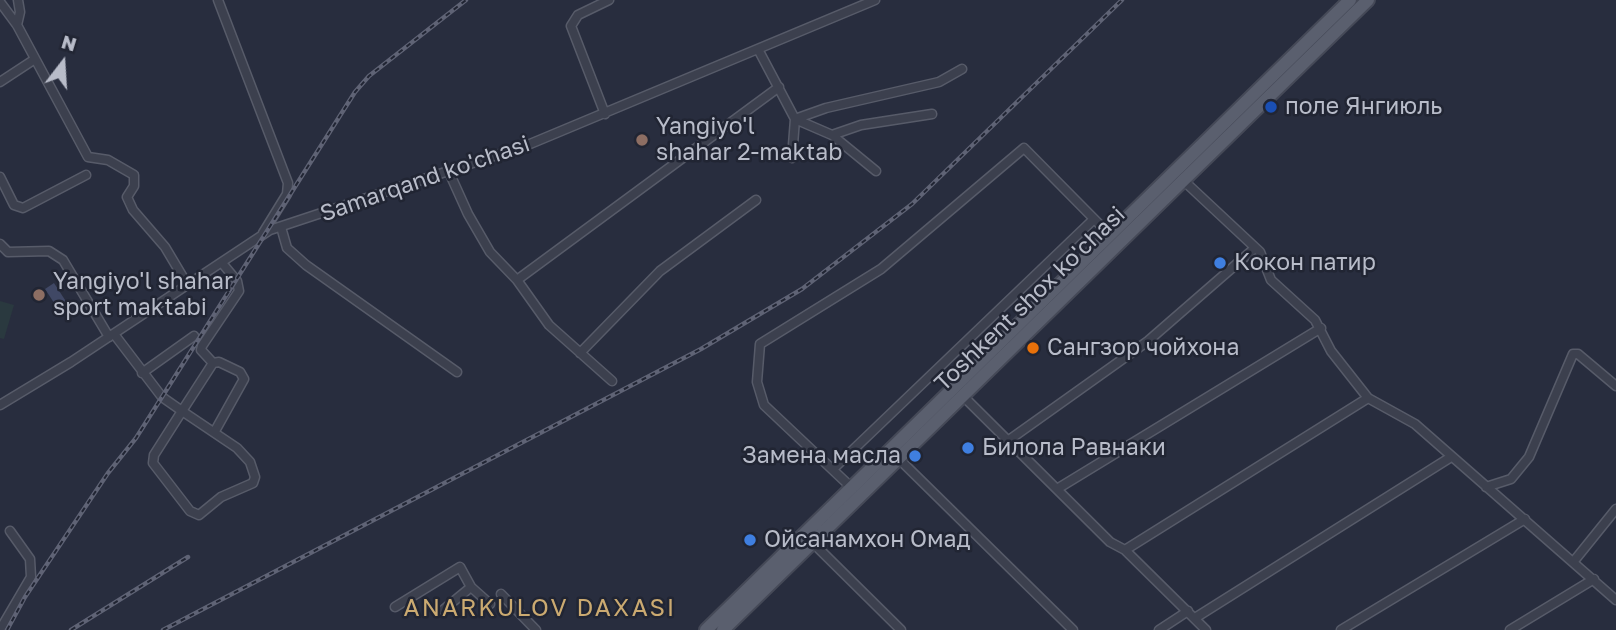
<!DOCTYPE html>
<meta charset="utf-8">
<style>
body{margin:0}
#map{position:relative;width:1616px;height:630px;overflow:hidden;background:#282d3e;font-family:"Golos Text",sans-serif}
canvas{display:block}
.north{position:absolute;left:28px;top:28px;width:70px;height:70px;-webkit-text-stroke:5px #212533;paint-order:stroke;rotate:17deg;font-size:19px;font-weight:700;line-height:28px;text-align:center;color:#b8bcc9}
.north::after{content:'';display:block;margin:auto;width:24px;height:32px;background:#b8bcc9;clip-path:polygon(50% 0,100% 100%,50% 72%,0 100%)}
</style>
<div id="map">
<canvas width="1616" height="630"></canvas>
<div class="north">N</div>
</div>
<script>
const g = document.querySelector('canvas').getContext('2d');
g.lineJoin = 'round';
function paint(path, color) { g.fillStyle = color; g.fill(path, 'evenodd'); }
const shape = rows => new Path2D(rows.map(r => 'M' + r).join(''));
function strokePath(path, color, width, dash) { g.strokeStyle = color; g.lineWidth = width; g.lineCap = dash ? 'butt' : 'round'; g.setLineDash(dash || []); g.stroke(path); }
function write(font, color, halo, rows, align = 'center') {
  g.font = font + ' "Golos Text",sans-serif'; g.lineWidth = 5; g.setLineDash([]); g.textBaseline = 'middle'; g.strokeStyle = halo; g.fillStyle = color; for (const [text, x, y, turn = 0] of rows) {
    g.save(); g.translate(x, y); g.rotate((+turn || 0) * Math.PI / 180); g.textAlign = isNaN(turn) ? turn : align; if (halo) g.strokeText(text, 0, 0); g.fillText(text, 0, 0); g.restore();
  }
}
paint(shape([
 [0,301,14,305,4,339,0,338]
]), '#2a393f');
paint(shape([
 [54,283,67,303,58,309,45,289]
]), '#404865');
const minor = shape([
 [218,0,288,183,287,194,263,233],
 [0,2,17,25,88,157,108,160,134,175,134,186,127,197,133,210,165,247,187,284],
 [17,25,20,12,18,0],
 [759,51,795,119,792,158],
 [0,82,35,59],
 [605,114,571,26,578,15,609,0],
 [795,119,826,108,939,82,962,69],
 [795,119,832,135,876,171],
 [832,135,861,125,932,114],
 [449,172,468,214,490,252,517,280,549,325,612,381],
 [0,177,14,205,23,208,86,175],
 [1184,181,1260,252,1271,280,1315,320,1331,351,1368,398,1415,424,1616,600],
 [281,227,287,248,306,265,457,372],
 [0,244,8,252,49,251,63,260,109,337],
 [517,280,779,87],
 [114,334,162,397,182,411,213,363,219,362,240,372,244,379,215,431],
 [580,353,660,271,756,200],
 [213,363,201,350,202,346,239,291,237,281,222,263],
 [142,373,194,336],
 [962,395,1110,542,1125,550,1206,630],
 [0,405,71,362,270,230,530,144,875,0],
 [182,411,237,448,250,462,255,477,253,483,221,497,199,515,190,511,153,463,154,455,182,411],
 [1009,440,1148,341,1255,248],
 [897,457,1073,630],
 [833,469,1094,219],
 [1486,487,1511,479,1529,457,1573,354,1578,354,1616,386],
 [852,488,764,405,757,382,760,344,881,269,1024,148,1110,235],
 [1057,489,1321,328],
 [811,541,901,630],
 [1125,550,1368,398],
 [1574,561,1616,509],
 [471,587,490,604],
 [501,594,536,630],
 [395,607,460,567,471,587,443,610],
 [1195,618,1451,457],
 [0,630,31,577,30,559,10,531],
 [1159,630,1188,611],
 [1341,630,1525,519],
 [1510,630,1594,579]
]);
const primary = shape([
 [706,630,1350,0],
 [723,630,1368,0]
]);
strokePath(minor, '#575b69', 11);
strokePath(primary, '#454957', 16);
strokePath(minor, '#3c404e', 8);
strokePath(primary, '#5a5f6e', 12);
const rail = shape([
 [7,630,25,597,108,473,136,438,355,92,369,76,466,0],
 [71,630,188,557],
 [163,630,701,349,802,289,912,204,1122,0]
]);
strokePath(rail, '#5f6375', 4.5);
strokePath(rail, '#212533', 2, [5]);
for (const [x, y, r, color] of [
 [1271,107,7,"#1a4fb4"],
 [642,140,7,"#8d6e63"],
 [1220,263,7,"#3f7fe0"],
 [39,295,7,"#8d6e63"],
 [1033,348,7,"#e8710a"],
 [968,448,7,"#3f7fe0"],
 [915,456,7,"#3f7fe0"],
 [750,540,7,"#3f7fe0"]
]) { const dot = new Path2D(); dot.arc(x, y, r, 0, 2 * Math.PI); g.fillStyle = color; g.fill(dot); strokePath(dot, '#212533', 2.5); }
write('23px', '#b8bcc9', '#212533', [
 ["поле Янгиюль",1285,107],
 ["Yangiyo'l",656,127],
 ["shahar 2-maktab",656,153],
 ["Кокон патир",1234,263],
 ["Yangiyo'l shahar",53,282],
 ["sport maktabi",53,308],
 ["Сангзор чойхона",1047,348],
 ["Билола Равнаки",982,448],
 ["Замена масла",901,456,"right"],
 ["Ойсанамхон Омад",764,540]
], 'left');
write('23px', '#b8bcc9', '#212533', [
 ["Samarqand ko'chasi",425,179,-19],
 ["Toshkent shox ko'chasi",1030,299,-44]
]);
g.letterSpacing = '2px';
write('24px', '#cbaa71', '#212533', [
 ["ANARKULOV DAXASI",540,608]
]);
g.letterSpacing = '0px';
</script>
